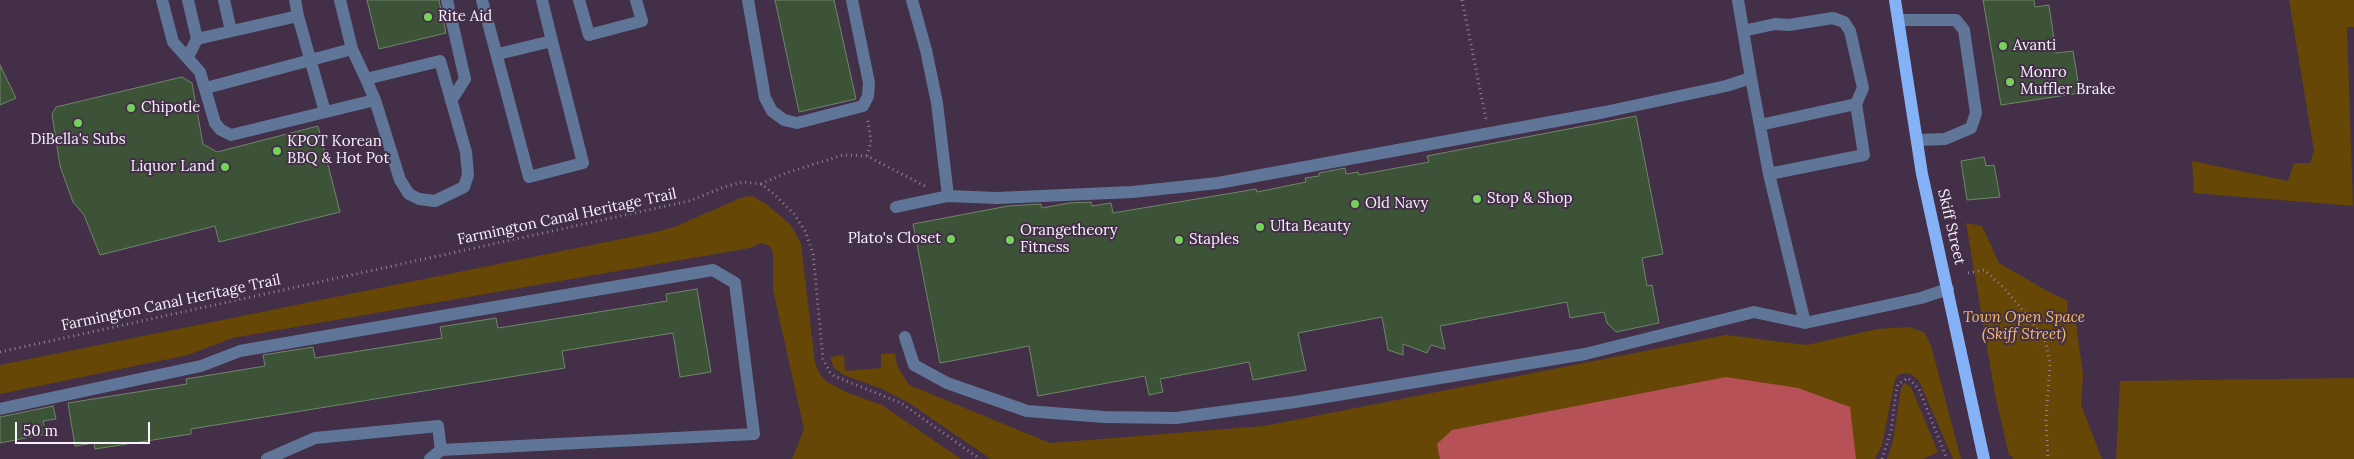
<!DOCTYPE html>
<style>
body{margin:0}
#map{position:relative;width:2354px;height:459px;overflow:hidden;background:#432f48;font-family:Lora,serif}
canvas{display:block}
.scale{position:absolute;left:15px;top:422px;width:135px;height:22px;box-sizing:border-box;border:2px solid #faf0fd;border-top:0;padding-left:6px;font-size:15px;line-height:18px;white-space:nowrap;color:#faf0fd;-webkit-text-stroke:4px #432f48;paint-order:stroke}
</style>
<div id="map">
<canvas width="2354" height="459"></canvas>
<div class="scale">50 m</div>
</div>
<script>
const g = document.querySelector('canvas').getContext('2d');
g.lineJoin = 'round';
function paint(path, color) { g.fillStyle = color; g.fill(path, 'evenodd'); }
const shape = rows => new Path2D(rows.map(r => 'M' + r).join(''));
function strokePath(path, color, width, dash) { g.strokeStyle = color; g.lineWidth = width; g.lineCap = dash ? 'butt' : 'round'; g.setLineDash(dash || []); g.stroke(path); }
function write(font, color, halo, rows, align = 'center') {
  g.font = font + ' Lora,serif'; g.lineWidth = 4; g.setLineDash([]); g.textBaseline = 'middle'; g.strokeStyle = halo; g.fillStyle = color; for (const [text, x, y, turn = 0] of rows) {
    g.save(); g.translate(x, y); g.rotate((+turn || 0) * Math.PI / 180); g.textAlign = isNaN(turn) ? turn : align; if (halo) g.strokeText(text, 0, 0); g.fillText(text, 0, 0); g.restore();
  }
}
paint(shape([
 [2289,0,2354,0,2354,27,2347,27,2353,206,2194,193,2192,161,2288,181,2294,163,2310,163,2314,151],
 [752,196,766,204,791,225,801,244,815,363,820,374,827,382,848,393,882,405,961,459,792,459,804,429,773,290,773,254,770,246,761,243,750,248,232,338,188,355,0,394,0,365,656,232,674,227,743,197],
 [1966,223,1982,226,1999,263,2049,292,2068,301,2067,313,2076,324,2083,375,2081,405,2102,459,2013,459,2012,456,2009,455,1995,394],
 [1910,327,1925,333,1931,345,1961,459,1953,459,1919,381,1911,374,1904,373,1898,375,1895,380,1882,445,1875,459,991,459,909,403,882,389,844,375,834,368,830,357,844,355,845,371,881,368,881,354,895,353,897,366,909,385,1050,443,1264,426,1726,335,1807,345,1877,329],
 [2354,378,2354,459,2116,459,2120,381],
 [1904,383,1911,387,1938,452,1923,459,1887,459,1893,441,1901,388]
]), '#664706');
paint(shape([
 [1726,377,1798,388,1850,407,1856,459,1440,459,1437,444,1452,430]
]), '#b65257');
const building = shape([
 [367,0,439,0,446,33,379,49,367,0],
 [775,0,834,0,856,99,799,112,775,0],
 [1983,0,2034,0,2035,7,2049,5,2056,53,2073,51,2080,93,2001,105,1983,0],
 [0,65,16,98,0,105,0,65],
 [182,77,192,83,203,144,217,152,318,126,340,212,219,242,215,226,100,255,84,215,73,202,60,166,52,114,56,107,182,77],
 [1636,116,1663,254,1642,258,1647,286,1652,285,1659,323,1616,332,1607,323,1604,312,1570,318,1567,302,1440,326,1445,349,1431,345,1427,353,1403,344,1403,355,1388,350,1382,317,1298,333,1306,370,1253,380,1249,362,1160,379,1163,392,1149,395,1145,376,1038,396,1029,346,940,363,913,224,1008,206,1041,204,1042,208,1069,203,1091,202,1092,206,1111,203,1113,213,1256,189,1257,192,1306,182,1305,178,1319,176,1319,173,1345,168,1346,174,1358,172,1359,175,1429,162,1427,156,1636,116],
 [1984,157,1986,166,1994,165,2000,197,1967,200,1961,161,1984,157],
 [697,289,711,372,680,377,673,333,562,351,565,368,191,429,191,434,95,449,94,443,75,446,68,403,187,384,186,379,265,366,263,355,313,347,315,358,442,338,440,327,496,318,498,328,667,301,666,294,697,289],
 [53,406,56,419,43,421,46,434,0,443,0,417,53,406]
]);
paint(building, '#3d5338');
strokePath(building, '#6f8669', 1);
strokePath(shape([
 [1462,0,1486,119],
 [867,156,871,142,868,120],
 [761,184,786,173,843,155,867,156,925,186],
 [1968,273,1984,270,2004,288,2031,320,2046,343,2050,365,2046,420,2048,459],
 [0,352,689,201,724,187,743,182,761,184,774,194,794,214,805,231,813,253,823,359,830,372,834,376,901,403,980,459],
 [1882,459,1891,431,1896,392,1898,384,1908,378,1919,389,1947,459]
]), '#938397', 3, [1, 4]);
strokePath(shape([
 [162,0,173,42,200,72,215,123,221,130,231,135,375,100,400,180,409,194,419,199,435,201,464,187,468,175,466,152,440,61,366,79,375,100],
 [224,0,231,31],
 [340,0,352,49,366,79],
 [447,0,465,79,451,101],
 [482,0,529,177,583,163,552,41],
 [579,0,589,35,642,21,636,0],
 [748,0,765,98,772,111,784,120,797,123,863,106,868,96,869,83,852,0],
 [912,0,926,50,937,103,948,196,997,198,1132,192,1218,183,1605,112,1726,86,1751,78,1738,0],
 [298,16,325,112],
 [1898,20,1956,20,1964,30,1976,113,1971,128,1945,139,1917,140],
 [1743,31,1775,24,1789,25,1833,18,1844,22,1850,31,1863,88,1856,104,1864,155,1769,174],
 [197,39,298,16,295,0],
 [498,54,552,41,542,0],
 [188,57,197,39,188,0],
 [1751,78,1769,174,1805,323,1921,298,1948,289],
 [206,88,352,49],
 [1760,125,1856,104],
 [896,207,948,196],
 [905,337,914,365,947,383,1027,411,1104,417,1176,418,1295,402,1585,354,1754,312,1805,323],
 [0,409,201,366,240,351,454,314,713,270,735,283,754,434,441,450,430,459],
 [267,459,315,438,438,426,441,450]
]), '#607698', 12);
strokePath(shape([
 [1895,0,1922,174,1984,459]
]), '#85b2f7', 12);
for (const [x, y, r, color] of [
 [428,17,5,"#75d25b"],
 [2003,46,5,"#75d25b"],
 [2010,82,5,"#75d25b"],
 [131,108,5,"#75d25b"],
 [78,123,5,"#75d25b"],
 [277,151,5,"#75d25b"],
 [225,167,5,"#75d25b"],
 [1477,199,5,"#75d25b"],
 [1355,204,5,"#75d25b"],
 [1260,227,5,"#75d25b"],
 [951,239,5,"#75d25b"],
 [1010,240,5,"#75d25b"],
 [1179,240,5,"#75d25b"]
]) { const dot = new Path2D(); dot.arc(x, y, r, 0, 2 * Math.PI); g.fillStyle = color; g.fill(dot); strokePath(dot, '#432f48', 2); }
write('15px', '#faf0fd', '#432f48', [
 ["Rite Aid",438,17],
 ["Avanti",2013,46],
 ["Monro",2020,73],
 ["Muffler Brake",2020,90],
 ["Chipotle",141,108],
 ["DiBella's Subs",78,140,"center"],
 ["KPOT Korean",287,142],
 ["BBQ & Hot Pot",287,159],
 ["Liquor Land",215,167,"right"],
 ["Stop & Shop",1487,199],
 ["Old Navy",1365,204],
 ["Ulta Beauty",1270,227],
 ["Orangetheory",1020,231],
 ["Fitness",1020,248],
 ["Plato's Closet",941,239,"right"],
 ["Staples",1189,240]
], 'left');
write('15px', '#faf0fd', '#432f48', [
 ["Farmington Canal Heritage Trail",567,217,-12],
 ["Skiff Street",1951,227,77],
 ["Farmington Canal Heritage Trail",171,303,-12]
]);
write('italic 15px', '#f6bf60', '#432f48', [
 ["Town Open Space",2024,318],
 ["(Skiff Street)",2024,335]
]);
</script>
